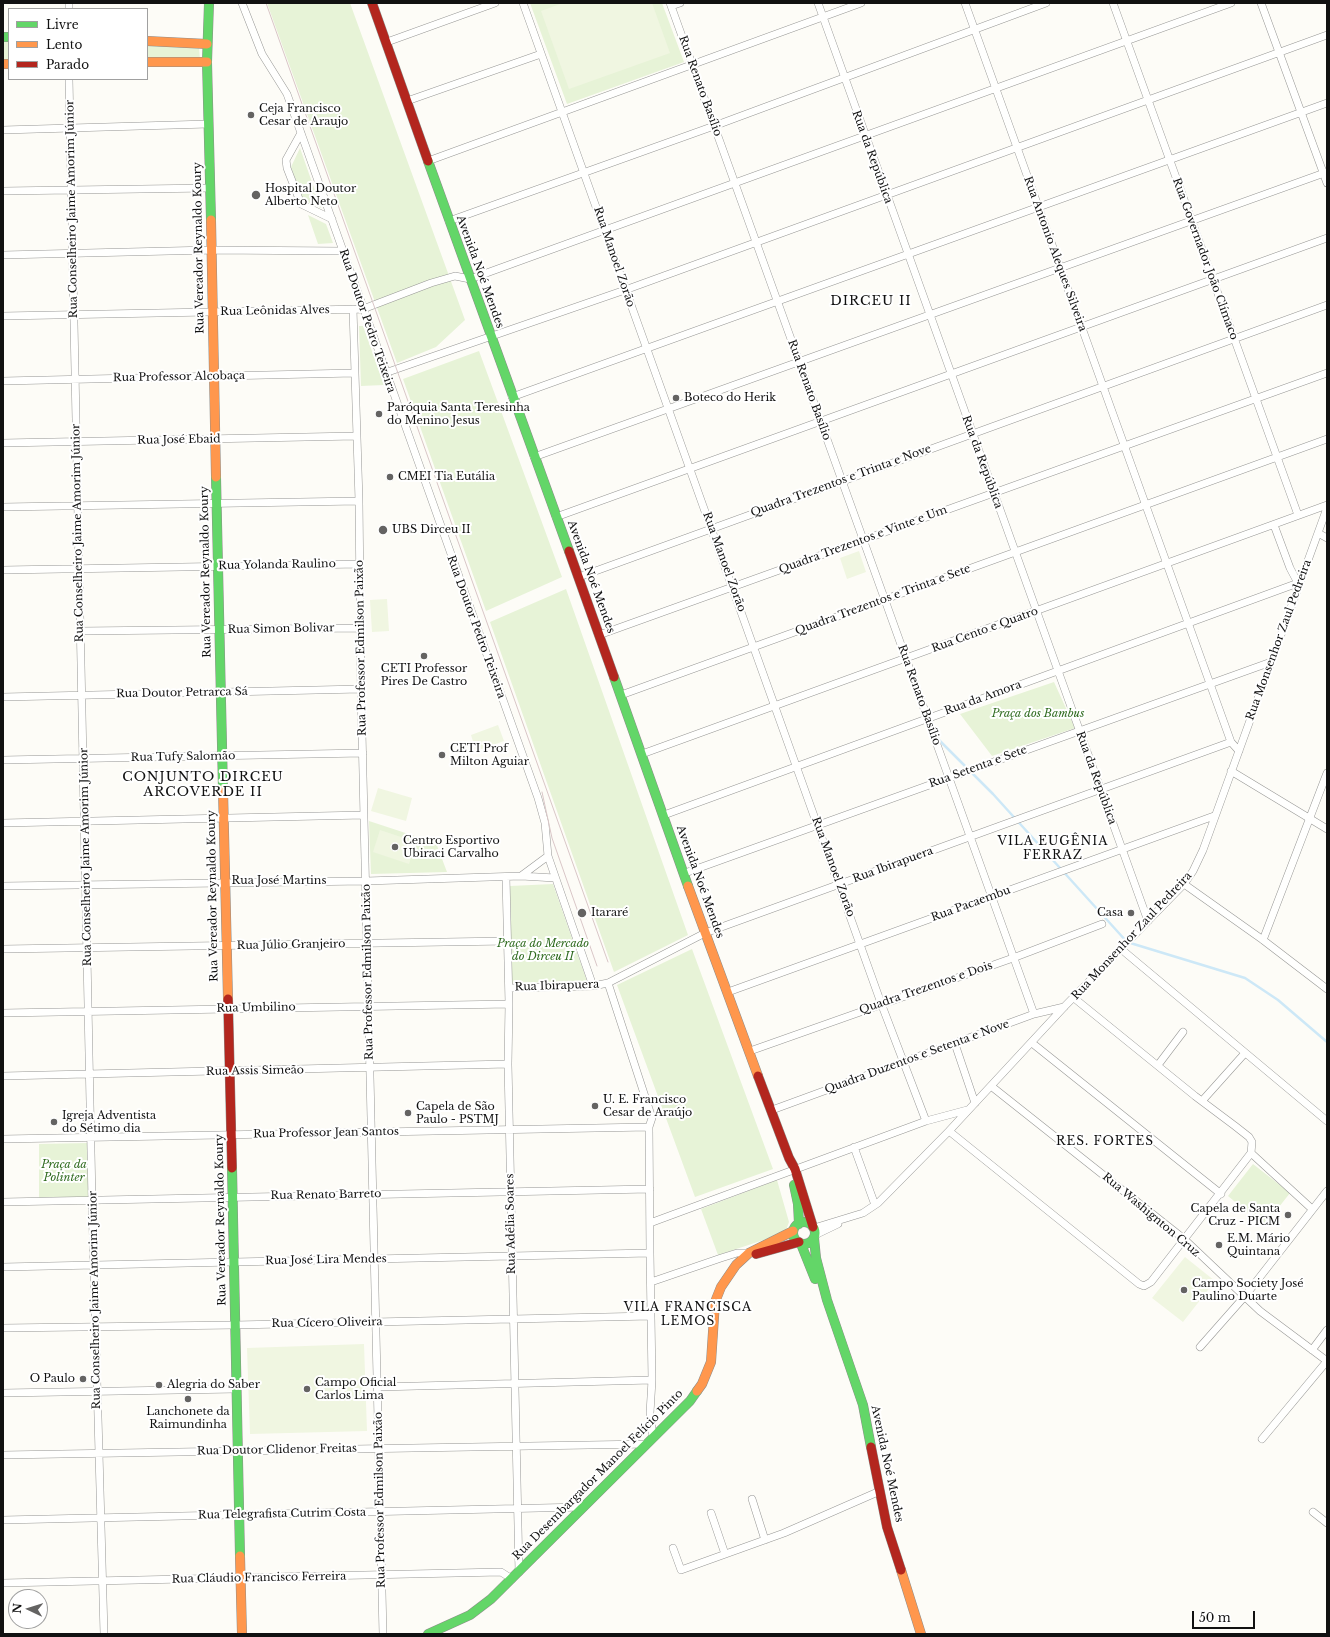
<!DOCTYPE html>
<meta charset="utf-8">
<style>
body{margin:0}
#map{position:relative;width:1330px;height:1637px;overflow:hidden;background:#fdfcf7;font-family:"Libre Baskerville",serif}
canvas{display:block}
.frame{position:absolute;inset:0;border:4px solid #111;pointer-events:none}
.legend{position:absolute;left:8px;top:8px;width:140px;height:72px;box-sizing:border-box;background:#fff;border:1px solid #a0a0a0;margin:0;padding:5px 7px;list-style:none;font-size:12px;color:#111}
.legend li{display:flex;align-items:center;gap:8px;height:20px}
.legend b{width:20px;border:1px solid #a0a0a0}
.north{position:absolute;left:8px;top:1589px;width:40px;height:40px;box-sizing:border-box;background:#fff;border:1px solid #a0a0a0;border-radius:50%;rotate:274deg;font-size:11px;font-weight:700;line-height:16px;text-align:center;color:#111}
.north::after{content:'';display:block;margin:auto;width:14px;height:18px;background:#646362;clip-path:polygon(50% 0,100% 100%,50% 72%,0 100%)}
.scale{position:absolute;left:1192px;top:1611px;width:63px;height:18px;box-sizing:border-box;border:2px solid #111;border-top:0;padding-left:5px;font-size:12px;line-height:14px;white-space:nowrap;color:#111;-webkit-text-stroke:3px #fff;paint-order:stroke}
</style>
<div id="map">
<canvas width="1330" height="1637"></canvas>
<div class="frame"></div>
<ul class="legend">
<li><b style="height:5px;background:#63d668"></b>Livre</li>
<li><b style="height:5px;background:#ff974d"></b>Lento</li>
<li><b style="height:5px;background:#b3261e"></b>Parado</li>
</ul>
<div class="north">N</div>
<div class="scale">50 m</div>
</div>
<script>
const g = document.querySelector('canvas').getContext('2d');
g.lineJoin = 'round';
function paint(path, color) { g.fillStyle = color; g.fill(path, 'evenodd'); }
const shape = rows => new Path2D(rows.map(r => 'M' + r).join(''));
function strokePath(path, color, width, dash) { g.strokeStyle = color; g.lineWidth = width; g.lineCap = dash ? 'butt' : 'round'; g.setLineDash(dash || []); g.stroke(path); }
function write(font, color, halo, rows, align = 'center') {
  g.font = font + ' "Libre Baskerville",serif'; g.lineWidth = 4; g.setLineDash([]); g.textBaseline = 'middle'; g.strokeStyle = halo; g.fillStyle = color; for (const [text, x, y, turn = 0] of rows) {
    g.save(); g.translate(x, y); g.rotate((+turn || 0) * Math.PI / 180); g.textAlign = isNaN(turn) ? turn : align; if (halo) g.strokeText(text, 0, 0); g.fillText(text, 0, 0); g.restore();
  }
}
paint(shape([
 [267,3,350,3,465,320,436,347,397,363],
 [530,3,662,3,684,62,567,104],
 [3,40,9,41,9,61,3,61],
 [147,45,199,47,200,60,147,60],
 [300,148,321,208,303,200,291,167],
 [308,215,326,224,333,243,318,244],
 [359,326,363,326,384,385,361,386],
 [479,351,562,577,486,611,403,379],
 [566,589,688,935,614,972,490,622],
 [1054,682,1075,728,992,756,960,714],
 [369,821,436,843,447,872,371,874],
 [553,884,587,981,512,983,510,886],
 [692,949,773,1169,695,1197,617,985],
 [88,1143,89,1199,39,1199,39,1144],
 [1253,1164,1290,1193,1264,1226,1228,1196],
 [777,1180,789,1222,785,1233,718,1255,701,1209]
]), '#e7f3d7');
paint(shape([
 [563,3,652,3,670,53,569,89,541,11],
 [859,551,866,572,847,579,840,558],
 [387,599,389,631,372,632,370,600],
 [498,725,504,741,476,751,471,735],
 [378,788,412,798,406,821,371,811],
 [380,830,416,842,409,864,373,852],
 [1185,1257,1215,1281,1183,1322,1152,1298],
 [364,1344,367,1431,250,1434,247,1348]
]), '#f0f6e1');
strokePath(shape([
 [938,739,993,794,1127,942,1245,978,1278,1000,1327,1042]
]), '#cde8f7', 2.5);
const street = shape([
 [242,3,262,54,287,94,301,133,538,798,545,823,548,856,593,986],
 [523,3,881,1003,926,1121],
 [670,3,1034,1014],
 [818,3,1148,921],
 [965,3,1231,742,1239,751],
 [1113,3,1298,515],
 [1261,3,1327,183],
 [671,6,680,3],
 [69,9,69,3],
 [387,42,495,3],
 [69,79,92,1200,104,1634],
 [407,101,541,54],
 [3,130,208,124],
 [301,133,286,160,287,168,301,204,332,219],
 [428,161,861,3],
 [3,191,210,188],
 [449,221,714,126,1046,3],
 [3,255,211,250,343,251],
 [353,309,359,501,361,689,383,1634],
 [3,316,363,309,431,283,455,276,470,279,1231,3],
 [385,373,625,290,1327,35],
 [3,381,354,373],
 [512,397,1327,103],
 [3,443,356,436],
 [534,457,1327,172],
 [3,507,359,501],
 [556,517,1327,238],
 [1274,525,1290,568,1299,585],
 [1318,533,1327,538],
 [3,570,360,564],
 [579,577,1327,305],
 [80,631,361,628],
 [599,635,1327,373],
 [621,695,1327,439],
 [3,697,361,689],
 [642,754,1327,505],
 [3,760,363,753],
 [1231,771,1327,829],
 [664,815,1298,583],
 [3,823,364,815],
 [685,873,1271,662],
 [521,876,548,856],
 [506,877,509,1004,508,1064,519,1572],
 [1184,884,1263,940,1327,989],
 [3,886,366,881,521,876,555,878],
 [1263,940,1327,773],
 [3,949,508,941],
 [1121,949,1327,1121],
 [608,983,652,1118,649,1127,650,1253,652,1380,650,1413,653,1437],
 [509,988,593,986,608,983,705,933,1231,742],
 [728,992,1214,816],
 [3,1013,509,1004],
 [1032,1043,1221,1194],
 [955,1044,975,1103],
 [750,1051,1013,958,1102,924],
 [1158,1065,1183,1032],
 [3,1076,508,1064],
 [991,1086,1184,1239,1260,1311,1327,1361,1262,1439],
 [1202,1101,1245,1053],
 [772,1110,1034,1014,1064,1007],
 [949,1131,1139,1284,1144,1286,1151,1282,1251,1153,1252,1142,1249,1137,1235,1126,1195,1096,1074,998],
 [3,1139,649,1127],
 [854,1147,875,1205],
 [1251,1153,1312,1209],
 [3,1202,650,1189],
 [650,1223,926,1121,967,1110],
 [814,1228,863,1213,878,1203,949,1131,1064,1007,1184,884,1193,871,1203,850,1327,508],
 [815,1235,838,1224],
 [3,1267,650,1253],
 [651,1282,721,1258,737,1253,750,1253],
 [3,1328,235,1325,651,1316],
 [1200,1347,1245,1296,1327,1191],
 [1312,1350,1327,1330],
 [378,1387,652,1380],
 [3,1393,236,1389],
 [3,1455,647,1444],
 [752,1499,765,1540],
 [1313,1512,1327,1523],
 [711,1513,725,1554],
 [3,1520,584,1507],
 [673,1548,681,1570,784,1533,880,1491],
 [3,1583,501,1572,512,1579]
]);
const fast = shape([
 [209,3,207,62,211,220],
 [3,37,9,37],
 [428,161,569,551],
 [216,477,223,790],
 [614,677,688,886],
 [232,1168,240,1556],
 [794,1185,798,1204,799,1224],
 '793 1233a11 11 0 1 1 22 0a11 11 0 1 1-22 0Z',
 [814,1238,816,1258,827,1300,863,1405,871,1447],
 [801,1244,815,1279],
 [428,1634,470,1615,491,1599,690,1401,697,1391]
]);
const slow = shape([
 [147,41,207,44],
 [147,62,207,62],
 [3,64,9,64],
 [211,220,216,477],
 [223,790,228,999],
 [688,886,758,1076],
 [697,1391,702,1384,711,1362,715,1302,721,1287,736,1265,749,1253,793,1231],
 [240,1556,242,1634],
 [901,1570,921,1634]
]);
const jam = shape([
 [372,3,428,161],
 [569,551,614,677],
 [228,999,232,1168],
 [758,1076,789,1158,795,1169,813,1227],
 [756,1254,799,1242],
 [871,1447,887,1527,901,1570]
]);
strokePath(street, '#979795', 8);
strokePath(fast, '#8e8d8b', 10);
strokePath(slow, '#8e8d8b', 10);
strokePath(jam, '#8e8d8b', 10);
strokePath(street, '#fffffe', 7);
strokePath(fast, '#63d668', 9);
strokePath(slow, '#ff974d', 9);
strokePath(jam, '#b3261e', 9);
strokePath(shape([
 [266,3,608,962],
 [542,792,552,838,597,966]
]), '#d9c6c7', 1);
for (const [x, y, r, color] of [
 [251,115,4,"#646362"],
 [256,195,5,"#646362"],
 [676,398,4,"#646362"],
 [379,414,4,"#646362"],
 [390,477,4,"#646362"],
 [383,530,5,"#646362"],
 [424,656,4,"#646362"],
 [442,755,4,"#646362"],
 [395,847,4,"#646362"],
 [582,913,5,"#646362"],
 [1131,913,4,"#646362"],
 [595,1106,4,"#646362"],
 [408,1113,4,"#646362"],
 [54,1122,4,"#646362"],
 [1288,1215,4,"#646362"],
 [1219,1245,4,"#646362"],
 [1184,1290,4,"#646362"],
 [83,1379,4,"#646362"],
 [159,1385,4,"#646362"],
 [307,1389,4,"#646362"],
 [188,1399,4,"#646362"]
]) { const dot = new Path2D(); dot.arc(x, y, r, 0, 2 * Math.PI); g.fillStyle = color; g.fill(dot); strokePath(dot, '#fff', 1.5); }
write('11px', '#111', '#fff', [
 ["Rua Renato Basílio",700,86,70],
 ["Rua da República",872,157,70],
 ["Rua Conselheiro Jaime Amorim Júnior",72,209,-91],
 ["Rua Vereador Reynaldo Koury",199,248,-91],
 ["Rua Antonio Aleques Silveira",1055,254,70],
 ["Rua Manoel Zorão",614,257,71],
 ["Rua Governador João Clímaco",1205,259,70],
 ["Avenida Noé Mendes",480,272,70],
 ["Rua Leônidas Alves",275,311,-1],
 ["Rua Doutor Pedro Teixeira",367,321,71],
 ["Rua Professor Alcobaça",179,377,-1],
 ["Rua Renato Basílio",809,390,70],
 ["Rua José Ebaid",179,440,-1],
 ["Rua da República",982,462,70],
 ["Quadra Trezentos e Trinta e Nove",841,481,-20],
 ["Rua Conselheiro Jaime Amorim Júnior",78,533,-91],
 ["Quadra Trezentos e Vinte e Um",863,540,-20],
 ["Rua Manoel Zorão",724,562,70],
 ["Rua Yolanda Raulino",277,565,-1],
 ["Rua Vereador Reynaldo Koury",206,572,-91],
 ["Avenida Noé Mendes",591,577,70],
 ["Quadra Trezentos e Trinta e Sete",883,600,-20],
 ["Rua Doutor Pedro Teixeira",476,627,70],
 ["Rua Simon Bolivar",281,629,-1],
 ["Rua Cento e Quatro",985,630,-20],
 ["Rua Monsenhor Zaul Pedreira",1279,640,-70],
 ["Rua Professor Edmilson Paixão",361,648,-91],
 ["Rua Doutor Petrarca Sá",182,693,-1],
 ["Rua Renato Basílio",919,695,70],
 ["Rua da Amora",983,698,-20],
 ["Rua Tufy Salomão",183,757,-1],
 ["Rua Setenta e Sete",978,767,-20],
 ["Rua da República",1096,778,70],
 ["Rua Conselheiro Jaime Amorim Júnior",86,857,-91],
 ["Rua Ibirapuera",893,865,-20],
 ["Rua Manoel Zorão",833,867,70],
 ["Rua José Martins",279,881],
 ["Avenida Noé Mendes",700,882,70],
 ["Rua Vereador Reynaldo Koury",213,896,-91],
 ["Rua Pacaembu",971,904,-20],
 ["Rua Monsenhor Zaul Pedreira",1132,936,-47],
 ["Rua Júlio Granjeiro",291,945,-1],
 ["Rua Professor Edmilson Paixão",368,972,-91],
 ["Rua Ibirapuera",557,986,-2],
 ["Quadra Trezentos e Dois",926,988,-19],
 ["Rua Umbilino",256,1008,-1],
 ["Quadra Duzentos e Setenta e Nove",917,1057,-20],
 ["Rua Assis Simeão",255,1071,-1],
 ["Rua Professor Jean Santos",326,1133,-1],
 ["Rua Renato Barreto",326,1195,-1],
 ["Rua Washignton Cruz",1151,1215,40],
 ["Rua Vereador Reynaldo Koury",221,1220,-91],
 ["Rua Adélia Soares",511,1224,-91],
 ["Rua José Lira Mendes",326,1260,-1],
 ["Rua Conselheiro Jaime Amorim Júnior",95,1300,-91],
 ["Rua Cícero Oliveira",327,1323,-1],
 ["Rua Doutor Clidenor Freitas",277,1450,-1],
 ["Avenida Noé Mendes",887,1464,78],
 ["Rua Desembargador Manoel Felício Pinto",598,1475,-45],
 ["Rua Professor Edmilson Paixão",380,1500,-91],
 ["Rua Telegrafista Cutrim Costa",282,1514,-1],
 ["Rua Cláudio Francisco Ferreira",259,1578,-1]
]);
write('11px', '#111', '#fff', [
 ["Ceja Francisco",259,109],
 ["Cesar de Araujo",259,122],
 ["Hospital Doutor",265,189],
 ["Alberto Neto",265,202],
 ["Boteco do Herik",684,398],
 ["Paróquia Santa Teresinha",387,408],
 ["do Menino Jesus",387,421],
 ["CMEI Tia Eutália",398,477],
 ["UBS Dirceu II",392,530],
 ["CETI Professor",424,669,"center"],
 ["Pires De Castro",424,682,"center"],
 ["CETI Prof",450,749],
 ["Milton Aguiar",450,762],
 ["Centro Esportivo",403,841],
 ["Ubiraci Carvalho",403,854],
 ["Itararé",591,913],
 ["Casa",1123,913,"right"],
 ["U. E. Francisco",603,1100],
 ["Cesar de Araújo",603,1113],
 ["Capela de São",416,1107],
 ["Paulo - PSTMJ",416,1120],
 ["Igreja Adventista",62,1116],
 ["do Sétimo dia",62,1129],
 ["Capela de Santa",1280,1209,"right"],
 ["Cruz - PICM",1280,1222,"right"],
 ["E.M. Mário",1227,1239],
 ["Quintana",1227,1252],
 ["Campo Society José",1192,1284],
 ["Paulino Duarte",1192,1297],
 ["O Paulo",75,1379,"right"],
 ["Campo Oficial",315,1383],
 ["Carlos Lima",315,1396],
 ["Alegria do Saber",167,1385],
 ["Lanchonete da",188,1412,"center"],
 ["Raimundinha",188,1425,"center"]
], 'left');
write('italic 11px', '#2f6b1f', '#fff', [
 ["Praça dos Bambus",1038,714],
 ["Praça do Mercado",543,944],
 ["do Dirceu II",543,957],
 ["Praça da",64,1165],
 ["Polinter",64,1178]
]);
g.letterSpacing = '1px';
write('12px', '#111', '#fff', [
 ["VILA EUGÊNIA",1053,842],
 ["FERRAZ",1053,856],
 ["RES. FORTES",1105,1142],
 ["VILA FRANCISCA",688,1308],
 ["LEMOS",688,1322]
]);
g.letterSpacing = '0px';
g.letterSpacing = '1px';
write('13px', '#111', '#fff', [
 ["DIRCEU II",871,301],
 ["CONJUNTO DIRCEU",203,777],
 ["ARCOVERDE II",203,792]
]);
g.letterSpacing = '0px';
</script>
